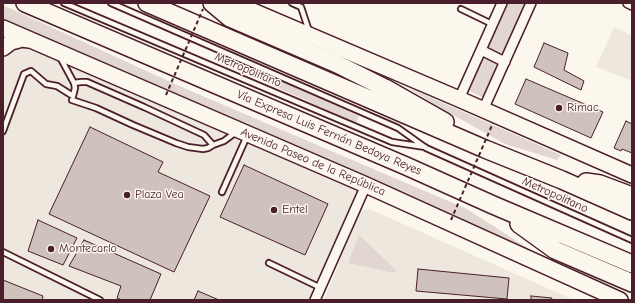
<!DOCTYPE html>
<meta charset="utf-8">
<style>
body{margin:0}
#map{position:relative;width:635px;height:303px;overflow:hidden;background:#fbf7ec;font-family:"Comic Neue",sans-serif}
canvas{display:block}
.frame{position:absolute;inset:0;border:4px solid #4a1f2b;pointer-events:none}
</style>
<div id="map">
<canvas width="635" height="303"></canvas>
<div class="frame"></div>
</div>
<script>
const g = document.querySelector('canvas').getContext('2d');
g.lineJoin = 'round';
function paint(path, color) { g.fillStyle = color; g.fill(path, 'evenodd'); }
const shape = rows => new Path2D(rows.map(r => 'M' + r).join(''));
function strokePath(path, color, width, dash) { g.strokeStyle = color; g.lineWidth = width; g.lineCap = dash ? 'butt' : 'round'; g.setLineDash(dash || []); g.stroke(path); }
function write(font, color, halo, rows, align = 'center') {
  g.font = font + ' "Comic Neue",sans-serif'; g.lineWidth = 3; g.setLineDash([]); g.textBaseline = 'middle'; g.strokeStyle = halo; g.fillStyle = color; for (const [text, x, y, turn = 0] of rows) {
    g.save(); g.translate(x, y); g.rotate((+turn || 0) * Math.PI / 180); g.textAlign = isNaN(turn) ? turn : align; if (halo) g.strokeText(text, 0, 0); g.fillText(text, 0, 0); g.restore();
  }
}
paint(shape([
 [614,27,632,36,632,81,596,67],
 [3,29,359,188,313,300,3,300],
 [366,209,374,211,574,300,324,300,359,213]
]), '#eee7de');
paint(shape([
 [507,3,526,3,484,98,469,91],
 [3,5,177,85,467,209,532,251,519,250,465,225,3,21],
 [257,70,359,116,356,123,254,77],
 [407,87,561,155,557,160,505,144,444,110],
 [359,235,396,270,395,273,348,263]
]), '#e2d7d0');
const building = shape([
 [544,43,568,53,564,70,584,81,581,90,534,67,544,43],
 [526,79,603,112,591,138,515,104,526,79],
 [626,121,632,124,632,153,622,149,621,151,614,148,626,121],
 [90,127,163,162,158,172,210,196,174,272,49,214,90,127],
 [244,165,328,204,305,255,220,217,244,165],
 [38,220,77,238,63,265,28,251,38,220],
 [84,240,161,274,150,300,122,300,117,298,121,286,69,266,84,240],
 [418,269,509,278,507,299,416,291,418,269],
 [3,280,43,296,42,300,3,300,3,280],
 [198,291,219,300,194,300,198,291],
 [531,296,552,298,551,300,531,300,531,296]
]);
paint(building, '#cfc2bc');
strokePath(building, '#4a1f2b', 1);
const lane = shape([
 [64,3,392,142,425,147],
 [111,3,398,128,426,148,632,240],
 [292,3,301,7,309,31],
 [461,9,492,24],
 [74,83,81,82,87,82,144,107,204,135,213,145],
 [72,100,96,108,133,125,176,143,188,147,203,149,208,148,213,145,224,141,236,132],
 [3,131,24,74,31,71,46,84,57,86,73,96,75,88,74,83,60,57],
 [222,192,247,136],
 [3,252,100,300],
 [269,263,321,288]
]);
const street = shape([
 [628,3,632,5],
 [481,50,505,62],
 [459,99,502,3],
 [483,110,531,3],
 [315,300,366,185]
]);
const primary = shape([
 [234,3,459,99,632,175],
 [3,28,366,185,620,300],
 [3,48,11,42,15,41,22,39,29,40]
]);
const highway = shape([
 [25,3,406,166,493,205,632,264],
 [147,3,485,149,562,180,632,211],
 [212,3,230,18,337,64,385,88,445,122],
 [586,182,600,184,632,196],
 [519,224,555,250,632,283]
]);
strokePath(lane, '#4a1f2b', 8);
strokePath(street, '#4a1f2b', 12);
strokePath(primary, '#4a1f2b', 18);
strokePath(highway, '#4a1f2b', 20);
strokePath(lane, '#fbf7ec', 4.5);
strokePath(street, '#fbf7ec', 9);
strokePath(primary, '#fbf7ec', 15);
strokePath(highway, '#fbf7ec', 17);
strokePath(shape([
 [166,95,203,9],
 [451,220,493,123]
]), '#4a1f2b', 2, [4, 3]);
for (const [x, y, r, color] of [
 [559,108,4,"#4a1f2b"],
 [127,195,4,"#4a1f2b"],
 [274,210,4,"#4a1f2b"],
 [51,249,4,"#4a1f2b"]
]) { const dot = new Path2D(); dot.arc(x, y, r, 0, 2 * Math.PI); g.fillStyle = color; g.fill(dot); strokePath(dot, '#fbf7ec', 1.5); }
write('12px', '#4a1f2b', '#fbf7ec', [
 ["Metropolitano",248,70,23],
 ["Vía Expresa Luis Fernán Bedoya Reyes",329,133,23],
 ["Avenida Paseo de la República",313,162,23],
 ["Metropolitano",555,195,24]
]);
write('12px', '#4a1f2b', '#fbf7ec', [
 ["Rimac",567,108],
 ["Plaza Vea",135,195],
 ["Entel",282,210],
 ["Montecarlo",59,249]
], 'left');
</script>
